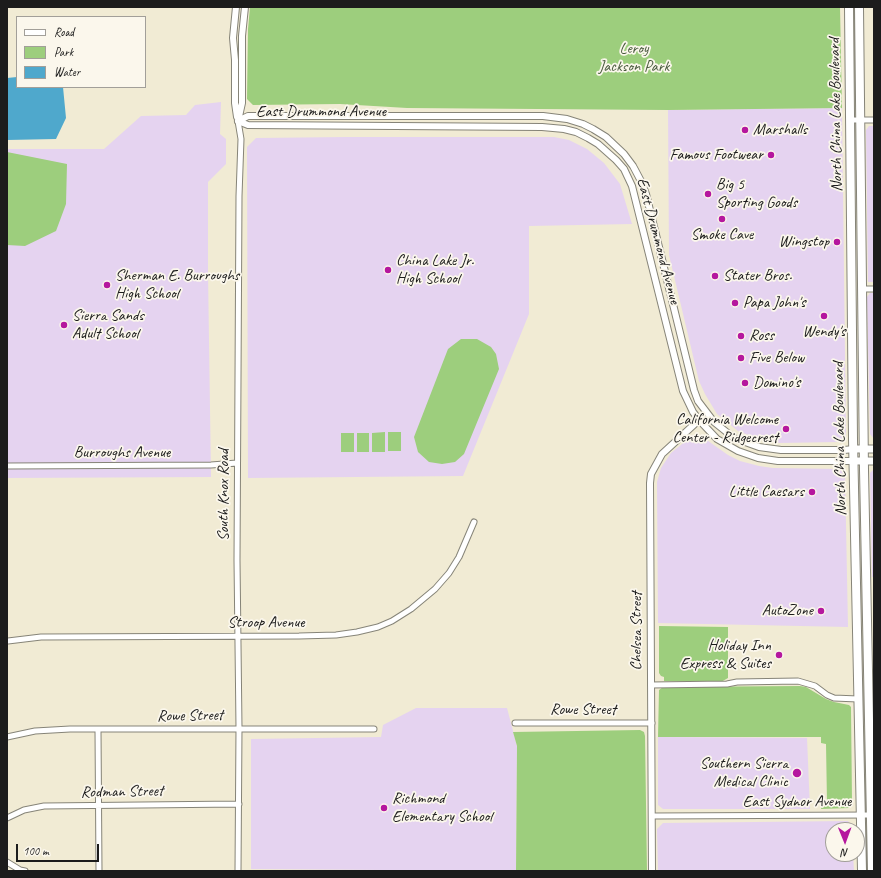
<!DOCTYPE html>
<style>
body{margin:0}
#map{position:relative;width:881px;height:878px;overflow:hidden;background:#f1ebd4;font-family:Caveat,sans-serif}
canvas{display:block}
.frame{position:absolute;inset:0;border:8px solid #1c1c1c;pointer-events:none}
.legend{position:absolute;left:16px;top:16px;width:130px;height:72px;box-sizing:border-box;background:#fbf7ec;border:1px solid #a29f99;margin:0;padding:5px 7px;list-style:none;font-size:12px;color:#1c1c1c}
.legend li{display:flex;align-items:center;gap:8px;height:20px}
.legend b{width:20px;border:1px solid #a29f99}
.north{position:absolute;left:825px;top:822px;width:40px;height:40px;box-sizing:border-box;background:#fbf7ec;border:1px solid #a29f99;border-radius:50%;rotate:179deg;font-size:11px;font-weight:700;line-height:16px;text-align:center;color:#1c1c1c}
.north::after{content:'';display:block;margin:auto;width:14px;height:18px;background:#b5179e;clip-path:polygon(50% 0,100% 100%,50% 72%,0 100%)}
.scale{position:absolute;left:16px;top:844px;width:83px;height:18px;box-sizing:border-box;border:2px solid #1c1c1c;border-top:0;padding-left:5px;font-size:12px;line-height:14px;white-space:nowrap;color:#1c1c1c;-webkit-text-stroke:3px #fbf7ec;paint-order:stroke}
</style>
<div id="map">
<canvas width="881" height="878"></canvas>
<div class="frame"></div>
<ul class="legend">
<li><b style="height:5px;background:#fff"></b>Road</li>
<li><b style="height:11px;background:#9dce7d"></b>Park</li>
<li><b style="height:11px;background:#4fa8cc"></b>Water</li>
</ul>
<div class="north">N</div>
<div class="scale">100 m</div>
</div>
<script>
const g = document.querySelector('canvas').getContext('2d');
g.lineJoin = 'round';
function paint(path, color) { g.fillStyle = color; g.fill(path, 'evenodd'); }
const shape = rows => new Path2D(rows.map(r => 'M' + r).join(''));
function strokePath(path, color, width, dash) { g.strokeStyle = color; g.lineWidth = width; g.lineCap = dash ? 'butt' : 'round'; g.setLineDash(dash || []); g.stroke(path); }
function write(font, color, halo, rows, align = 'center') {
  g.font = font + ' Caveat,sans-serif'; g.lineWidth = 3.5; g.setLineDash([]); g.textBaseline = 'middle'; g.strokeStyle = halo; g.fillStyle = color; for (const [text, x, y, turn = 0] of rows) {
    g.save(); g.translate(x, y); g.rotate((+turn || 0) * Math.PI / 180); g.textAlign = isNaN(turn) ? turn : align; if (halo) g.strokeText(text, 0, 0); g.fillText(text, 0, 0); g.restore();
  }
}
paint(shape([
 [221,102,220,134,226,139,226,164,208,182,208,272,211,477,7,478,7,149,104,149,141,116,186,115,195,105],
 [842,108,846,437,839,442,779,443,759,439,738,431,717,414,705,394,699,381,669,255,668,110],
 [869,126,874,126,874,282,868,282,866,130],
 [346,137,554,137,569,140,587,149,604,163,620,184,632,224,529,226,529,314,463,476,248,478,247,147,256,138],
 [870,293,874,293,874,439,870,434,867,297],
 [693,435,701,436,728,455,740,461,759,466,773,468,841,469,845,474,848,627,658,623,657,482,661,468,671,453],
 [874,469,874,577,872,577,870,473],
 [416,708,507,708,517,746,516,871,251,869,251,739,381,737,383,725],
 [658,737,807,738,810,809,663,809,658,805],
 [848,821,853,830,833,830,833,854,853,854,854,871,658,871,657,829,663,823]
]), '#e5d3f0');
paint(shape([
 [250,7,840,7,842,108,668,110,407,108,340,104,253,105,247,99,248,29],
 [7,152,67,164,66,204,56,231,25,246,7,245],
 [461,339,477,339,491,347,496,354,499,369,464,454,455,462,442,464,429,462,418,452,414,437,448,349],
 [385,432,385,452,372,452,372,433],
 [388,432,401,432,401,451,388,451],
 [341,433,354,433,354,452,341,452],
 [357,433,369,433,369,452,357,452],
 [659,626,728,627,728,678,721,682,664,681,664,677,661,676,659,673],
 [800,686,806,687,826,699,834,702,849,705,851,707,852,803,849,808,821,809,822,803,827,803,826,744,821,743,821,737,658,737,659,690,663,687],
 [640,730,644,732,645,736,647,871,516,871,517,746,513,732],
 [268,870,475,871,268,871]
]), '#9dce7d');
paint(shape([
 [17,77,17,87,63,87,66,118,56,139,7,140,7,78]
]), '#4fa8cc');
const minor = shape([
 [850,120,874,120],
 [238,121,241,139,239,196,237,560,239,728,238,871],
 [862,289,874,289],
 [7,466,211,465,237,463],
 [8,641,41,637,299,636,336,635,357,632,378,627,392,621,411,609,435,589,449,573,459,557,474,522],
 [651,685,727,684,737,682,798,681,815,686,827,695,834,698,858,699],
 [515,723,652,723],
 [98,730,99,871],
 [7,737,35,731,70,729,374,729],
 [652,816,871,815],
 [7,818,24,810,44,806,239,804],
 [7,862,20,870,25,871]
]);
const tertiary = shape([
 [236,7,233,38,235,60,235,103,237,117],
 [238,121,248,125,542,127,564,129,576,132,588,138,598,144,616,160,624,169,632,186,683,391,693,412,699,420,717,439,738,451,758,458,778,461,854,461],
 [238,121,248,116,543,116,567,119,583,124,593,129,606,137,624,154,633,166,642,183,646,194,694,390,698,401,714,422,734,438,759,447,781,450,844,450,854,449],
 [238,121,242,103,242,36,245,7],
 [652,871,650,483,651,474,662,454,699,420]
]);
const secondary = shape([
 [854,449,874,449],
 [854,461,874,461]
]);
const primary = shape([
 [849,7,853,439,862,871],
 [859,7,864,470,872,871]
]);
strokePath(minor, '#868478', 7);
strokePath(tertiary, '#868478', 8);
strokePath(secondary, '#868478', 9);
strokePath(primary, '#868478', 10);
strokePath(minor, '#fff', 5);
strokePath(tertiary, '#fff', 6);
strokePath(secondary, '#fff', 7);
strokePath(primary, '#fff', 8);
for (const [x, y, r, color] of [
 [745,130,4,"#b5179e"],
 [771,155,4,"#b5179e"],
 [708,194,4,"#b5179e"],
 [722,219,4,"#b5179e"],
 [837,242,4,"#b5179e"],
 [388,270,4,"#b5179e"],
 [715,276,4,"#b5179e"],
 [107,285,4,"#b5179e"],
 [735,303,4,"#b5179e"],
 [824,316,4,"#b5179e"],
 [64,325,4,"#b5179e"],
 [741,336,4,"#b5179e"],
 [741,358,4,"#b5179e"],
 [745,383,4,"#b5179e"],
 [786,429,4,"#b5179e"],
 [812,492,4,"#b5179e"],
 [821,611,4,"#b5179e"],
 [779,655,4,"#b5179e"],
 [797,773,5,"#b5179e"],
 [384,808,4,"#b5179e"]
]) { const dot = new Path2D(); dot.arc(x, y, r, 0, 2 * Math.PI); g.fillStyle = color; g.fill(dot); strokePath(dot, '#fbf7ec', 1.5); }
write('16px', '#495a3e', '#fbf7ec', [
 ["Leroy",634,49],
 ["Jackson Park",634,67]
]);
write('16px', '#1c1c1c', '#fbf7ec', [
 ["East Drummond Avenue",321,112],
 ["North China Lake Boulevard",836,115,-91],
 ["East Drummond Avenue",658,241,75],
 ["North China Lake Boulevard",840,439,-91],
 ["Burroughs Avenue",122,453],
 ["South Knox Road",224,495,-90],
 ["Stroop Avenue",266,623],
 ["Chelsea Street",637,631,-90],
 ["Rowe Street",583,710],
 ["Rowe Street",190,716,-1],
 ["Rodman Street",122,792,-1],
 ["East Sydnor Avenue",797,802]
]);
write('16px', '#1c1c1c', '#fbf7ec', [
 ["Marshalls",753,130],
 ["Famous Footwear",763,155,"right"],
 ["Big 5",716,185],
 ["Sporting Goods",716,203],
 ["Smoke Cave",722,235,"center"],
 ["Wingstop",829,242,"right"],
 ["China Lake Jr.",396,261],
 ["High School",396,279],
 ["Sherman E. Burroughs",115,276],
 ["High School",115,294],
 ["Stater Bros.",723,276],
 ["Papa John's",743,303],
 ["Sierra Sands",72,316],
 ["Adult School",72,334],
 ["Wendy's",824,332,"center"],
 ["Ross",749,336],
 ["Five Below",749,358],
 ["Domino's",753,383],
 ["California Welcome",778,420,"right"],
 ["Center - Ridgecrest",778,438,"right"],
 ["Little Caesars",804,492,"right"],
 ["AutoZone",813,611,"right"],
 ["Holiday Inn",771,646,"right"],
 ["Express & Suites",771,664,"right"],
 ["Southern Sierra",788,764,"right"],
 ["Medical Clinic",788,782,"right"],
 ["Richmond",392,799],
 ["Elementary School",392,817]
], 'left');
</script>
